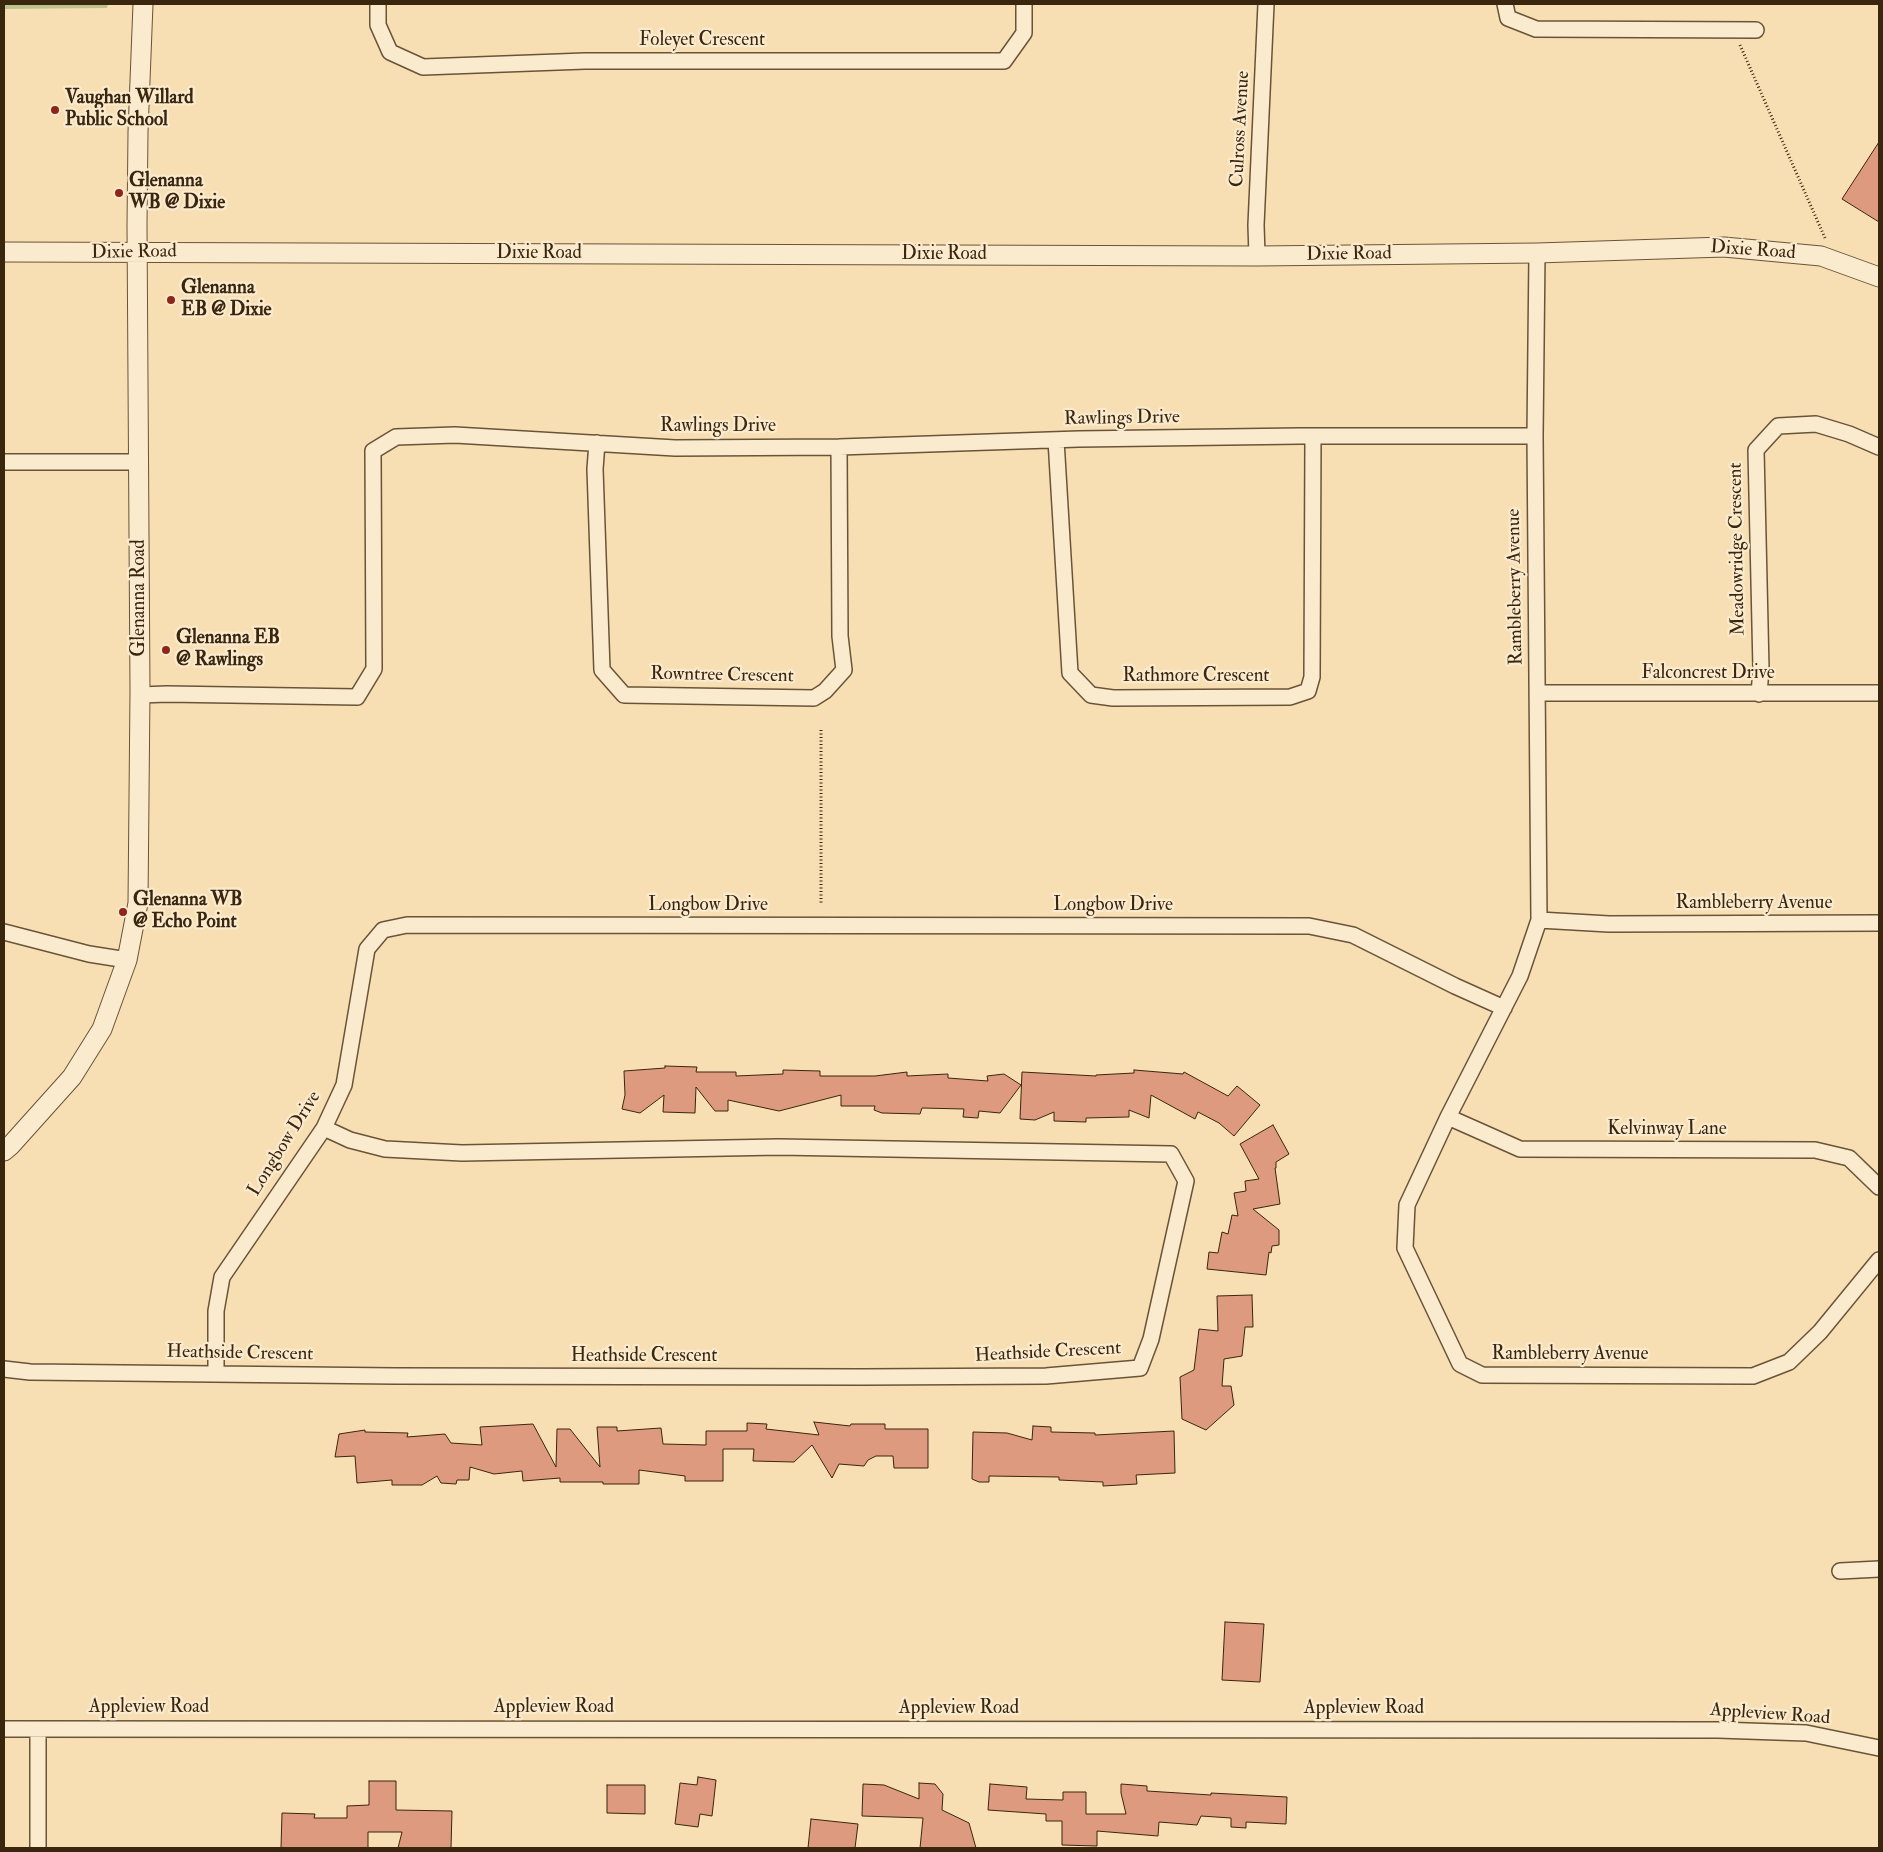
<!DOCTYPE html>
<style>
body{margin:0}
#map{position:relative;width:1883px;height:1852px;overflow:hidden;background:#f7dfb3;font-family:"IM FELL Double Pica",serif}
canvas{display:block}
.frame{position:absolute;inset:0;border:5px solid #3a250f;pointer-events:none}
</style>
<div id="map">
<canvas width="1883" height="1852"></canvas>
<div class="frame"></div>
</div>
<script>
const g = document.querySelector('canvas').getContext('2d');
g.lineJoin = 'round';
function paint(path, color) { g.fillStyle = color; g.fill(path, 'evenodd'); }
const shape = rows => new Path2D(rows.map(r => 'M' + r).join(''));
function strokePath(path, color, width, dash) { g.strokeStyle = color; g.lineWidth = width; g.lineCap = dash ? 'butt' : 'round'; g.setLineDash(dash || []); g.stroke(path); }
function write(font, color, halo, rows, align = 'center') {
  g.font = font + ' "IM FELL Double Pica",serif'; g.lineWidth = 4.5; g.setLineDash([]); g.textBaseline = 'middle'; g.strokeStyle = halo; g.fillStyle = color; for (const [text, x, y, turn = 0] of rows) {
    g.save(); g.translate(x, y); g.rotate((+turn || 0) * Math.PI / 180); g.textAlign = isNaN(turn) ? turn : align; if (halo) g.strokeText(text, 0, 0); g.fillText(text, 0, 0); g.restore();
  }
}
paint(shape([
 [4,4,108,4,107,8,4,9]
]), '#bdc28c');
const building = shape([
 [1879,142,1879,222,1842,199,1879,142],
 [665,1066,697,1067,696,1072,736,1072,736,1076,783,1074,783,1070,820,1071,820,1076,875,1076,907,1072,907,1076,948,1074,948,1078,988,1081,987,1076,1004,1074,1021,1085,1000,1113,979,1111,978,1118,963,1117,964,1109,922,1108,920,1114,882,1113,874,1110,875,1106,841,1106,841,1095,779,1111,728,1100,728,1111,715,1111,696,1087,695,1113,663,1112,664,1095,640,1113,622,1109,625,1095,624,1071,665,1068,665,1066],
 [1134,1070,1183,1074,1184,1072,1228,1096,1237,1086,1260,1105,1234,1136,1219,1123,1198,1112,1195,1119,1151,1095,1149,1118,1129,1110,1129,1117,1086,1118,1086,1122,1054,1121,1054,1112,1035,1120,1020,1119,1022,1072,1096,1076,1096,1075,1134,1073,1134,1070],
 [1273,1125,1289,1154,1276,1162,1276,1168,1275,1168,1280,1204,1253,1209,1279,1230,1279,1245,1272,1246,1271,1253,1269,1252,1266,1275,1207,1269,1209,1252,1218,1253,1222,1232,1228,1234,1232,1215,1238,1216,1234,1193,1246,1191,1245,1181,1259,1179,1240,1144,1273,1125],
 [1252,1295,1253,1327,1245,1327,1242,1356,1224,1359,1222,1386,1231,1386,1234,1405,1206,1430,1182,1419,1180,1377,1194,1370,1199,1329,1218,1331,1217,1296,1252,1295],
 [814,1422,850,1426,851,1424,885,1424,885,1429,928,1429,928,1468,894,1468,893,1456,876,1456,868,1460,864,1466,839,1464,832,1478,812,1445,794,1462,753,1461,754,1449,723,1449,723,1481,685,1481,685,1476,639,1470,639,1484,603,1484,603,1482,560,1482,560,1478,523,1481,522,1471,494,1474,470,1467,469,1480,457,1480,456,1484,441,1483,437,1476,422,1485,392,1485,392,1480,357,1483,355,1456,335,1457,339,1434,365,1430,365,1432,408,1433,407,1437,445,1434,451,1443,482,1445,480,1427,533,1424,556,1467,557,1429,570,1429,600,1467,597,1427,617,1427,617,1431,661,1428,663,1444,706,1445,706,1431,747,1431,747,1423,767,1424,766,1429,819,1435,814,1422],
 [1033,1426,1051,1427,1051,1432,1095,1433,1095,1435,1174,1431,1175,1473,1136,1475,1137,1484,1103,1486,1103,1482,1059,1480,1059,1477,989,1476,989,1482,979,1482,972,1479,973,1432,1007,1433,1032,1440,1033,1426],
 [1225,1622,1264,1624,1260,1682,1222,1680,1225,1622],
 [698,1777,716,1780,712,1816,700,1814,698,1827,675,1824,680,1783,697,1785,698,1777],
 [369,1781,396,1781,396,1810,452,1811,451,1848,398,1848,402,1832,368,1832,368,1848,281,1848,282,1813,315,1814,314,1818,347,1818,347,1806,369,1805,369,1781],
 [919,1783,935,1784,943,1794,942,1810,969,1823,976,1848,920,1848,923,1818,862,1816,863,1784,884,1785,919,1799,919,1783],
 [990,1784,1027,1787,1026,1799,1063,1800,1063,1792,1086,1792,1086,1814,1126,1814,1121,1793,1121,1784,1147,1786,1147,1791,1211,1795,1211,1793,1287,1797,1286,1824,1246,1822,1246,1828,1231,1827,1231,1818,1201,1816,1197,1825,1159,1822,1158,1836,1097,1831,1097,1846,1062,1845,1062,1821,1046,1821,1046,1814,988,1810,990,1784],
 [607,1785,645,1785,645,1814,607,1813,607,1785],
 [811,1819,858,1824,855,1848,808,1848,811,1819]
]);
paint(building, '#dd9a7e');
strokePath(building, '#3a250f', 1);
const minor = shape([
 [378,4,378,25,390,52,423,67,585,61,1004,61,1024,33,1024,4],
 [1505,4,1508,18,1536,29,1756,30],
 [1537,253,1535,436,1539,920,1520,976,1448,1117,1407,1205,1405,1248,1460,1364,1482,1375,1753,1376,1789,1362,1820,1332,1879,1260],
 [1257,256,1256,225,1266,4],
 [1056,440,1070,673,1091,695,1113,698,1290,697,1308,691,1312,677,1313,436],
 [597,443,595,469,602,670,624,695,814,698,825,691,844,670,840,636,839,447],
 [4,462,138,462],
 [1537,693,1879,693],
 [1759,694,1761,669,1756,450,1778,426,1816,424,1849,434,1879,447],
 [140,695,167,694,357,697,374,669,373,451,396,437,455,435,675,448,839,447,1079,439,1300,436,1535,436],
 [1539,920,1609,924,1879,923],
 [4,932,89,954,127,960],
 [1448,1117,1520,1149,1815,1150,1849,1158,1879,1187],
 [4,1369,30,1372,395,1376,863,1377,1046,1376,1140,1368,1151,1339,1186,1181,1171,1154,779,1147,462,1153,385,1149,350,1140,324,1128],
 [216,1374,216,1311,222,1277,324,1128,344,1085,367,949,383,930,407,925,1309,926,1353,935,1455,986,1504,1008],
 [1840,1571,1879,1569],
 [4,1729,1718,1730,1806,1733,1879,1748],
 [38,1730,38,1848]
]);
const tertiary = shape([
 [4,252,1257,256,1537,253,1724,247,1821,256,1879,277],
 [4,1151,11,1145,72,1077,102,1029,127,960,138,903,140,691,137,225,138,132,143,4]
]);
strokePath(minor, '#695438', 18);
strokePath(tertiary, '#695438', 21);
strokePath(shape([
 [1740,45,1825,238],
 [821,730,821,904]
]), '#3a250f', 3, [1, 2.5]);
strokePath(minor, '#faeace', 15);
strokePath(tertiary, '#faeace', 19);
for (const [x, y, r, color] of [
 [55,110,5,"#8f2418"],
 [119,193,5,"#8f2418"],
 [171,300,5,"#8f2418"],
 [166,650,5,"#8f2418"],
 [123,912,5,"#8f2418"]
]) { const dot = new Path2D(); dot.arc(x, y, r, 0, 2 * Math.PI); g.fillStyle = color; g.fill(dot); strokePath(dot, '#faeace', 2); }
write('19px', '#3a250f', '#faeace', [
 ["Foleyet Crescent",702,41],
 ["Culross Avenue",1241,129,-87],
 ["Dixie Road",1753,251,4],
 ["Dixie Road",134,253,-1],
 ["Dixie Road",539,254],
 ["Dixie Road",944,255],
 ["Dixie Road",1349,255,-1],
 ["Rawlings Drive",1122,419,-1],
 ["Rawlings Drive",718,427],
 ["Meadowridge Crescent",1738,549,-91],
 ["Rambleberry Avenue",1516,587,-91],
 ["Glenanna Road",140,598,-90],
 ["Falconcrest Drive",1708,674],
 ["Rowntree Crescent",722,676,1],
 ["Rathmore Crescent",1196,677],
 ["Rambleberry Avenue",1754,904],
 ["Longbow Drive",708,906],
 ["Longbow Drive",1113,906],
 ["Kelvinway Lane",1667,1130],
 ["Longbow Drive",285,1144,-58],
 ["Heathside Crescent",1048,1353,-3],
 ["Heathside Crescent",240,1354,1],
 ["Rambleberry Avenue",1570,1355],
 ["Heathside Crescent",644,1357],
 ["Appleview Road",149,1708],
 ["Appleview Road",554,1708],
 ["Appleview Road",959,1709],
 ["Appleview Road",1364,1709],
 ["Appleview Road",1770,1715,4]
]);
write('bold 19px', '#3a250f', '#faeace', [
 ["Vaughan Willard",65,99],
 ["Public School",65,121],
 ["Glenanna",129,182],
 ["WB @ Dixie",129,204],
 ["Glenanna",181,289],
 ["EB @ Dixie",181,311],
 ["Glenanna EB",176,639],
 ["@ Rawlings",176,661],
 ["Glenanna WB",133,901],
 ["@ Echo Point",133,923]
], 'left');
</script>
